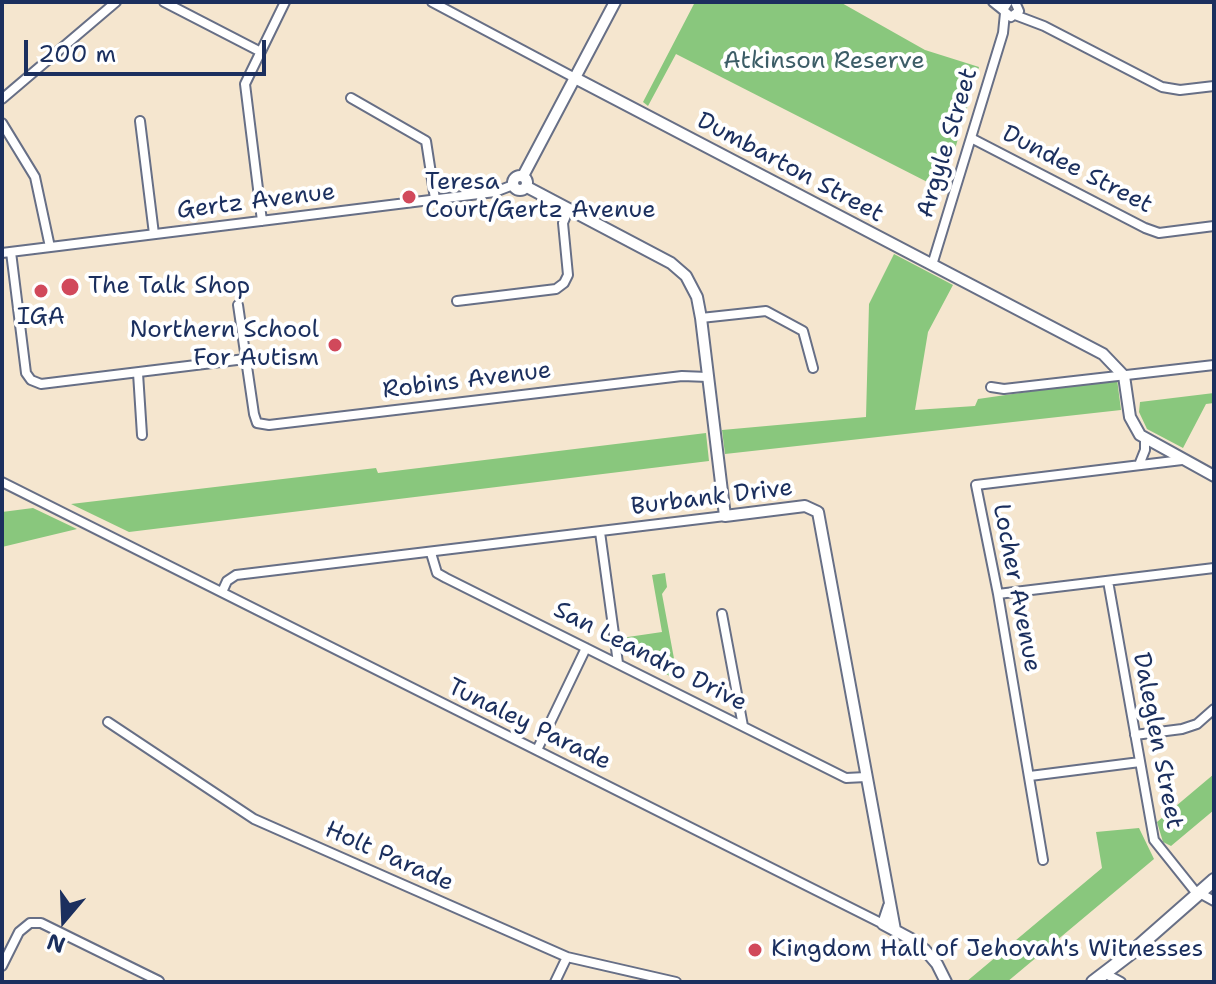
<!DOCTYPE html>
<style>
body{margin:0}
#map{position:relative;width:1216px;height:984px;overflow:hidden;background:#f5e6cf;font-family:"Shantell Sans",sans-serif}
canvas{display:block}
.frame{position:absolute;inset:0;border:4px solid #1b2f5e;pointer-events:none}
.north{position:absolute;left:24px;top:880px;width:80px;height:80px;-webkit-text-stroke:6px #fff;paint-order:stroke;rotate:199deg;font-size:22px;font-weight:700;line-height:32px;text-align:center;color:#1b2f5e}
.north::after{content:'';display:block;margin:auto;width:28px;height:36px;background:#1b2f5e;clip-path:polygon(50% 0,100% 100%,50% 72%,0 100%)}
.scale{position:absolute;left:24px;top:40px;width:242px;height:36px;box-sizing:border-box;border:4px solid #1b2f5e;border-top:0;padding-left:10px;font-size:24px;line-height:28px;white-space:nowrap;color:#1b2f5e;-webkit-text-stroke:6px #fff;paint-order:stroke}
</style>
<div id="map">
<canvas width="1216" height="984"></canvas>
<div class="frame"></div>
<div class="north">N</div>
<div class="scale">200 m</div>
</div>
<script>
const g = document.querySelector('canvas').getContext('2d');
g.lineJoin = 'round';
function paint(path, color) { g.fillStyle = color; g.fill(path, 'evenodd'); }
const shape = rows => new Path2D(rows.map(r => 'M' + r).join(''));
function strokePath(path, color, width, dash) { g.strokeStyle = color; g.lineWidth = width; g.lineCap = dash ? 'butt' : 'round'; g.setLineDash(dash || []); g.stroke(path); }
function write(font, color, halo, rows, align = 'center') {
  g.font = font + ' "Shantell Sans",sans-serif'; g.lineWidth = 8; g.setLineDash([]); g.textBaseline = 'middle'; g.strokeStyle = halo; g.fillStyle = color; for (const [text, x, y, turn = 0] of rows) {
    g.save(); g.translate(x, y); g.rotate((+turn || 0) * Math.PI / 180); g.textAlign = isNaN(turn) ? turn : align; if (halo) g.strokeText(text, 0, 0); g.fillText(text, 0, 0); g.restore();
  }
}
paint(shape([
 [695,2,840,2,925,50,979,67,943,190,676,54,648,106,643,102],
 [894,254,953,285,928,332,915,410,975,406,978,399,1117,379,1121,410,725,454,722,430,866,417,869,304],
 [1214,393,1214,403,1206,404,1183,448,1147,429,1139,412,1140,402],
 [706,433,709,461,129,532,71,504,376,468,378,473],
 [33,508,77,529,2,547,2,512],
 [665,573,667,587,662,594,678,680,623,653,621,638,662,632,652,575],
 [1214,774,1214,810,1171,846,1163,842,1157,822],
 [1139,828,1154,859,1007,982,966,982,1102,868,1096,832]
]), '#89c77d');
const minor = shape([
 [164,2,259,51],
 [432,2,575,78],
 [993,2,1003,10],
 [1008,2,1003,10,1011,17,1019,11,1015,2],
 [1015,15,1044,26,1162,87,1180,90,1214,86],
 [351,98,426,141,435,199],
 [2,99,116,2],
 [140,121,154,234],
 [2,123,35,177,50,247],
 [971,138,1145,228,1159,233,1214,226],
 [262,221,245,84,285,2],
 [11,252,26,373,31,380,41,384,245,359],
 [2,253,495,192,513,185],
 [932,265,1003,33,1005,13],
 [457,301,556,289,564,283,568,275,563,223,568,211],
 [238,305,254,414,257,423,269,425,682,376,708,377],
 [701,318,766,311,803,331,813,368],
 [138,373,142,435],
 [991,387,1004,389,1214,365],
 [1139,465,1145,450,1145,440],
 [2,482,883,924],
 [600,532,618,663],
 [431,553,437,573,446,578,846,778,866,777],
 [1108,581,1154,840,1194,890,1214,901],
 [222,592,227,581,236,575,725,516],
 [998,594,1214,568],
 [722,614,743,726],
 [108,722,254,819,567,957,676,982],
 [1135,735,1182,729,1197,724,1214,709],
 [537,750,586,648],
 [1030,776,1140,762],
 [1043,860,998,594,976,485,1182,460],
 [2,966,19,932,30,923,41,923,159,981],
 [1104,973,1121,982],
 [555,982,567,957]
]);
const tertiary = shape([
 [575,78,1103,354,1124,376,1130,417,1140,435,1214,476],
 '513 183a7 7 0 1 1 14 0a7 7 0 1 1-14 0Z',
 [523,176,615,2],
 [527,187,671,263,686,276,697,297,701,318,725,516,805,506,818,512,895,930],
 [889,906,883,924,911,939,925,950,937,964,946,982]
]);
const secondary = shape([
 [1093,982,1131,953,1214,880]
]);
strokePath(minor, '#676f86', 12);
strokePath(tertiary, '#676f86', 14);
strokePath(secondary, '#676f86', 16);
strokePath(minor, '#fff', 8);
strokePath(tertiary, '#fff', 10);
strokePath(secondary, '#fff', 12);
for (const [x, y, r, color] of [
 [409,197,8,"#d1495b"],
 [70,287,10,"#d1495b"],
 [41,291,8,"#d1495b"],
 [335,345,8,"#d1495b"],
 [755,950,8,"#d1495b"]
]) { const dot = new Path2D(); dot.arc(x, y, r, 0, 2 * Math.PI); g.fillStyle = color; g.fill(dot); strokePath(dot, '#fff', 3); }
write('24px', '#3c5d67', '#fff', [
 ["Atkinson Reserve",824,62]
]);
write('24px', '#1b2f5e', '#fff', [
 ["Argyle Street",948,143,-73],
 ["Dumbarton Street",790,168,28],
 ["Dundee Street",1077,170,27],
 ["Gertz Avenue",256,202,-7],
 ["Robins Avenue",467,381,-7],
 ["Burbank Drive",712,498,-7],
 ["Locher Avenue",1016,588,79],
 ["San Leandro Drive",650,657,27],
 ["Tunaley Parade",529,725,26],
 ["Daleglen Street",1157,741,79],
 ["Holt Parade",389,857,24]
]);
write('24px', '#1b2f5e', '#fff', [
 ["Teresa",425,183],
 ["Court/Gertz Avenue",425,211],
 ["The Talk Shop",88,287],
 ["IGA",41,318,"center"],
 ["Northern School",319,331,"right"],
 ["For Autism",319,359,"right"],
 ["Kingdom Hall of Jehovah's Witnesses",771,950]
], 'left');
</script>
